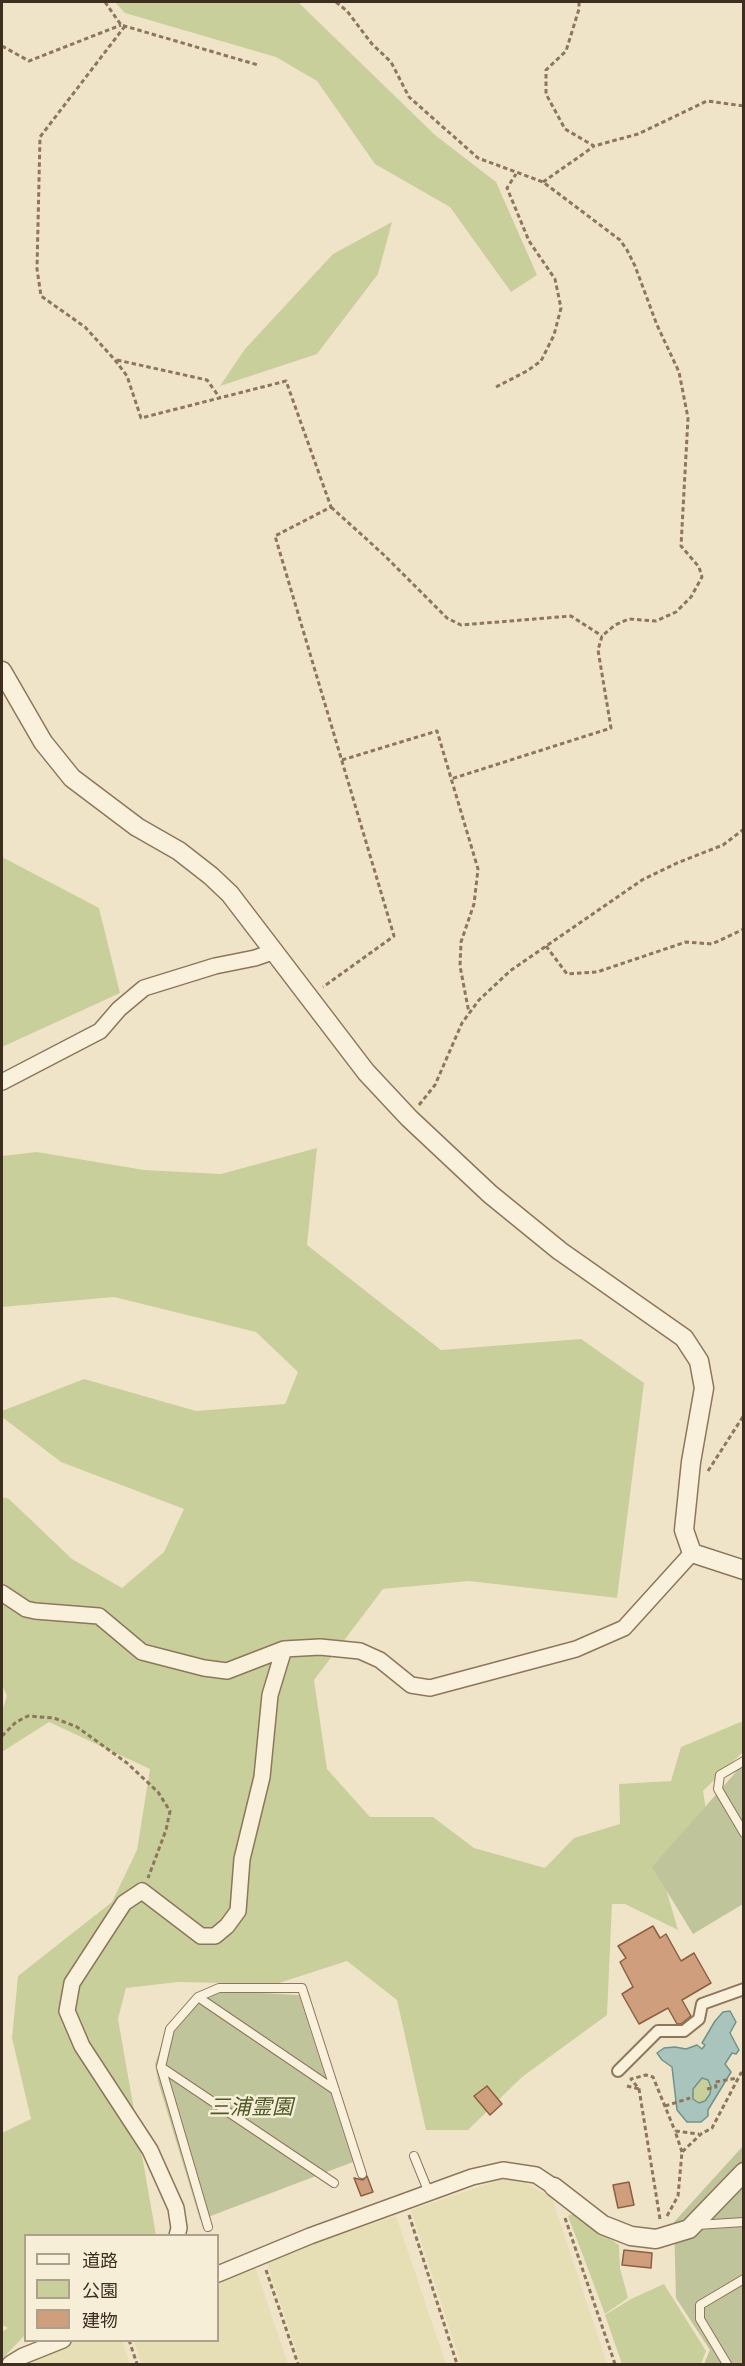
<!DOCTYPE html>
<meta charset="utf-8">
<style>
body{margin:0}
#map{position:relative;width:745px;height:2366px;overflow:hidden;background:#f0e4c8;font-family:Lora,"Noto Sans JP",serif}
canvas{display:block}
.frame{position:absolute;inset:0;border:3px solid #3d2e20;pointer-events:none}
.legend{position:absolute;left:24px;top:2234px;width:195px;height:108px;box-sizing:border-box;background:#f7eed8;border:2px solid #ada18e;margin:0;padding:8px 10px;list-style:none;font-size:18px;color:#3d2e20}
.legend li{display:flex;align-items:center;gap:12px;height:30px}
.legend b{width:30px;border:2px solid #ada18e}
</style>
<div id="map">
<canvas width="745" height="2366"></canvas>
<div class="frame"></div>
<ul class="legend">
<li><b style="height:8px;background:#faf1dc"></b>道路</li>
<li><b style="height:16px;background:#c9cf9b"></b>公園</li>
<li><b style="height:16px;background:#cf9f7d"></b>建物</li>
</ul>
</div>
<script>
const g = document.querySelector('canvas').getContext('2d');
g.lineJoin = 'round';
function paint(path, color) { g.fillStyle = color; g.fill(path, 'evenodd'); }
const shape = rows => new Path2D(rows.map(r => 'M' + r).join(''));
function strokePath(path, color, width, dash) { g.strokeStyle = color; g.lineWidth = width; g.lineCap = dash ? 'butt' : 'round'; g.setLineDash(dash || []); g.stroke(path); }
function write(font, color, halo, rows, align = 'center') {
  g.font = font + ' Lora,"Noto Sans JP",serif'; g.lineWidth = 5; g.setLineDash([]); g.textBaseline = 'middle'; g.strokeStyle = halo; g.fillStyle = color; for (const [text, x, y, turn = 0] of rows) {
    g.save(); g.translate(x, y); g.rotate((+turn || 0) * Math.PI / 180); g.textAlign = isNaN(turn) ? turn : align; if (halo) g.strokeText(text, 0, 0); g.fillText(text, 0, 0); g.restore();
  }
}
paint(shape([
 [502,2179,526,2183,552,2198,607,2364,461,2364,411,2210],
 [396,2216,446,2364,301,2364,266,2260],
 [254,2264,288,2364,141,2364,134,2341,218,2340,218,2280],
 [78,2340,122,2341,130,2364,22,2364,44,2351]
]), '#e6deb5');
paint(shape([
 [115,2,298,2,435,135,496,182,537,275,511,292,450,207,375,164,317,81,276,57,125,13],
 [392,222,378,274,317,354,220,386,245,349,333,254],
 [2,857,99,908,120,993,2,1047],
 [317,1148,307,1245,441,1350,581,1339,644,1383,617,1598,469,1581,383,1589,314,1680,327,1769,370,1817,433,1817,474,1848,545,1868,574,1838,620,1824,619,1784,671,1781,681,1747,743,1721,743,1752,703,1791,710,1836,662,1875,678,1930,625,1904,612,1904,607,2015,522,2077,468,2130,426,2130,397,2000,347,1961,276,1984,178,1982,126,1988,118,2019,156,2235,26,2236,25,2335,2,2359,2,2332,8,2328,2,2325,2,2133,31,2119,12,2038,18,1976,112,1902,137,1850,150,1769,49,1722,2,1752,2,1711,7,1696,2,1685,2,1497,9,1499,72,1559,122,1588,164,1552,184,1509,61,1462,2,1417,2,1411,84,1379,196,1411,285,1404,298,1372,256,1332,114,1297,2,1307,2,1156,37,1152,144,1170,221,1174],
 [702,2078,708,2080,711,2086,710,2094,705,2101,699,2103,693,2099,693,2089],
 [572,2214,619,2245,620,2268,628,2298,605,2314,568,2216],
 [664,2284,706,2351,701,2364,622,2364,605,2315,631,2299]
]), '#c9cf9b');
paint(shape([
 [743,1764,743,1904,693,1934,652,1867],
 [202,1990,299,1995,353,2162,200,2220,158,2081,155,2064,169,2024],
 [743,2146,743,2364,704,2364,710,2350,676,2298,674,2222]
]), '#bfc49a');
const water = shape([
 [730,2011,736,2022,730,2033,739,2050,736,2054,732,2053,725,2064,731,2072,708,2110,708,2116,701,2122,687,2122,677,2110,672,2067,662,2060,657,2053,664,2048,675,2047,686,2049,697,2045,702,2049,705,2045,702,2043,715,2021,723,2012,730,2011],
 [702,2078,708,2080,711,2087,710,2094,705,2101,699,2103,693,2099,693,2089,702,2078]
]);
paint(water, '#a9c4bc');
strokePath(water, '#6f938a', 1.5);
const building = shape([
 [653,1926,660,1938,666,1934,681,1961,694,1953,711,1983,682,2000,691,2016,681,2024,677,2024,668,2008,639,2024,622,1994,633,1987,620,1962,626,1958,618,1946,653,1926],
 [487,2086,502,2104,490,2115,474,2096,487,2086],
 [367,2176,373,2192,361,2196,354,2178,363,2180,367,2176],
 [629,2182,634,2205,618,2208,613,2185,629,2182],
 [624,2250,652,2253,651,2268,622,2265,624,2250]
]);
paint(building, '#cf9f7d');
strokePath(building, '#8d5f41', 1.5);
const service = shape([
 [744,1761,720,1775,718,1789,744,1833],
 [198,1997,335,2090],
 [161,2067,334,2183],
 [414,2156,429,2193],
 [697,2225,744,2222],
 [208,2227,161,2067,170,2029,198,1997,219,1988,302,1988,362,2174],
 [727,2364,700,2319,700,2305,744,2279]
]);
const pedestrian = shape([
 [618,2071,658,2031,684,2031,699,2019,702,2004,744,1989]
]);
const minor = shape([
 [2,1082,100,1031,119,1009,144,988,215,966,255,958,275,951],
 [2,1593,26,1609,35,1611,99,1616,142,1652,204,1668,227,1671,284,1649,320,1647,360,1651,380,1660,411,1685,430,1688,576,1649,624,1628,692,1553],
 [177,2236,179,2228,176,2208,150,2150,82,2046,67,2011,72,1983,124,1903,142,1891,201,1936,215,1936,227,1926,238,1911,242,1859,262,1777,270,1695,284,1649],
 [218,2274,310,2236,472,2177,503,2170,536,2175,554,2187],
 [10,2364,23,2356,63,2340]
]);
const tertiary = shape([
 [2,671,43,742,72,778,137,827,179,851,211,876,230,894,366,1072,409,1118,490,1194,560,1251,684,1338,699,1361,704,1388,691,1462,684,1530,692,1553,744,1570],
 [554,2187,603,2225,631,2236,656,2239,689,2229,744,2172]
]);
strokePath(service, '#8d765c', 10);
strokePath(pedestrian, '#8d765c', 14);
strokePath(minor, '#8d765c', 18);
strokePath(tertiary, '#8d765c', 21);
strokePath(shape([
 [105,2,121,25,258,65],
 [336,2,347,11,372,44,391,62,409,97,478,158,543,182,620,240,627,250,635,266,657,325,679,372,688,418,681,546,699,567,702,577,691,597,676,612,656,621,629,619,615,625,602,636,598,650,611,728,451,779],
 [579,2,579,9,566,51,546,70,546,94,565,129,594,146,638,134,707,101,744,106],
 [125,26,40,137,37,269,41,296,85,327,115,360,127,376,141,418,286,381,331,507,275,536,394,936,323,987],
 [2,46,29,61,121,25],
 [543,182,593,147],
 [117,360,207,380,220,398],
 [496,387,527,371,541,361,554,335,561,308,555,279,529,241,507,188,516,174],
 [331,507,384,555,447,618,461,625,571,616,602,636],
 [342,760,437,731,478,869,474,904,461,942,460,966,469,1013],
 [546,946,567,974,597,972,686,942,712,944,744,929],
 [419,1105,435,1085,462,1023,479,1000,510,971,642,880,677,863,723,845,744,829],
 [708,1471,744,1415],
 [2,1736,16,1722,28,1716,54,1718,77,1727,127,1763,158,1792,170,1811,166,1830,148,1878],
 [627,2086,639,2089],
 [707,2089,716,2087,715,2082,738,2078],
 [665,2106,690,2098],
 [682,2152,675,2131,699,2134],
 [409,2215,457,2364],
 [667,2216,678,2196,682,2152,701,2134,712,2128,741,2073,744,2073],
 [565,2218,615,2364],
 [660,2219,639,2089,631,2079,646,2075,653,2077,675,2131],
 [266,2270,298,2364],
 [129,2340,137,2364]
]), '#8d765c', 3, [4.5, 3]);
strokePath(service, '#faf1dc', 8);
strokePath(pedestrian, '#faf1dc', 10);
strokePath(minor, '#faf1dc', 15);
strokePath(tertiary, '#faf1dc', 18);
write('italic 21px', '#4d5a26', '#f7eed8', [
 ["三浦霊園",251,2108]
]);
</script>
